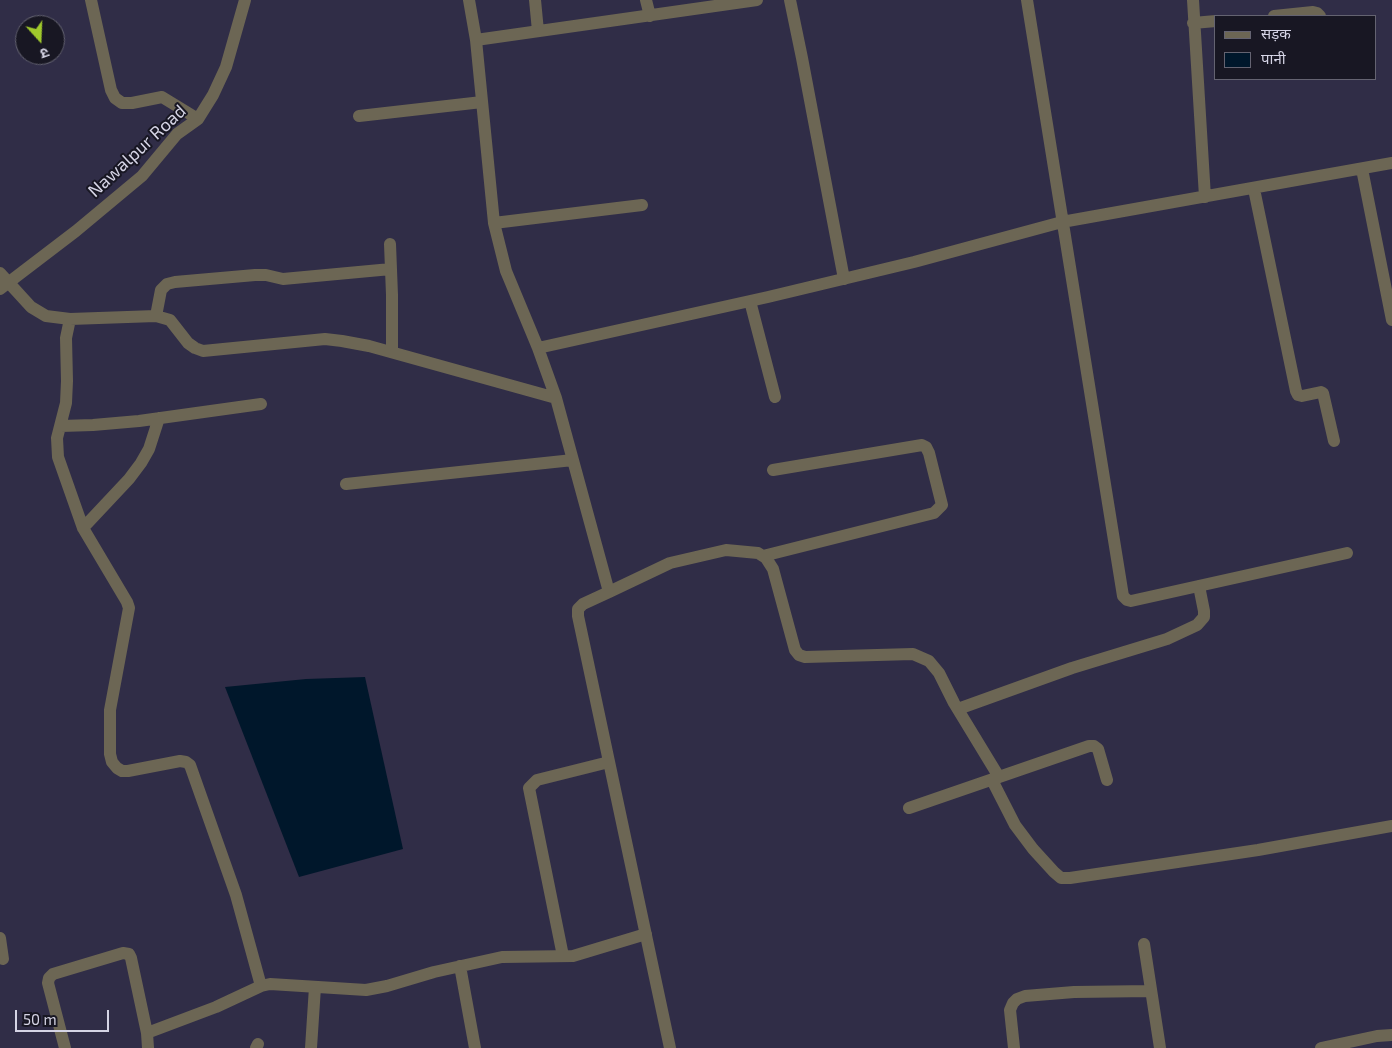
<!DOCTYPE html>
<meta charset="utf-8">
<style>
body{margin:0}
#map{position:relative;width:1392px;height:1048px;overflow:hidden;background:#302d47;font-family:"Exo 2","Noto Sans Devanagari",sans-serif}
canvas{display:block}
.legend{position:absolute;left:1214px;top:15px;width:162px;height:65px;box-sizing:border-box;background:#181723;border:1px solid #646371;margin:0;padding:6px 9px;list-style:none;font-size:15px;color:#d5d4e5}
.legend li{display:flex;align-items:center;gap:10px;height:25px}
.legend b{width:25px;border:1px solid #646371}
.north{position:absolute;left:15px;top:15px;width:50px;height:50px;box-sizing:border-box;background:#181723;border:1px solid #646371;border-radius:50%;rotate:160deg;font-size:14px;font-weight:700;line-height:20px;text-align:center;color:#d5d4e5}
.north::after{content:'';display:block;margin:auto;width:18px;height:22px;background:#a0c92c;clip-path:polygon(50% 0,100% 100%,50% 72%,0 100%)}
.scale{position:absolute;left:15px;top:1010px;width:94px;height:22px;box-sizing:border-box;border:2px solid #d5d4e5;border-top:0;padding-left:6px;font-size:15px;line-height:18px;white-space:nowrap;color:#d5d4e5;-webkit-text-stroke:4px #181723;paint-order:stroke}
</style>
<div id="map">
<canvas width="1392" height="1048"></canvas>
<ul class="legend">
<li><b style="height:6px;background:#6c6654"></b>सड़क</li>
<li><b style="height:14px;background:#00172b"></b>पानी</li>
</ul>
<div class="north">उ</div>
<div class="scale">50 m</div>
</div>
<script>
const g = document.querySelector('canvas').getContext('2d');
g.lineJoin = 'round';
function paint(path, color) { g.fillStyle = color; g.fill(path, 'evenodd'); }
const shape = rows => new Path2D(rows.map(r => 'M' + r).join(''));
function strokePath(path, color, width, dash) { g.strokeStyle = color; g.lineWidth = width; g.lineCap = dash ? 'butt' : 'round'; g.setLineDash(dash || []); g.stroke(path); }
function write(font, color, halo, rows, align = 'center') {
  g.font = font + ' "Exo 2",sans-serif'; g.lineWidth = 4; g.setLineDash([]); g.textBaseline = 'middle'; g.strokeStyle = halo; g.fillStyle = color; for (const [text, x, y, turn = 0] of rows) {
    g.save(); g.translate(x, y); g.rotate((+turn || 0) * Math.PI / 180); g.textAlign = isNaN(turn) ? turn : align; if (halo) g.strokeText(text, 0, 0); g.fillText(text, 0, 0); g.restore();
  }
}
paint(shape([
 [365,677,403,849,299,877,225,687,306,679]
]), '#00172b');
strokePath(shape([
 [91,0,111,90,115,98,122,103,132,103,162,97,198,119],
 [469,0,476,40,494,223,506,271,538,348,556,398],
 [535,0,538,31],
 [646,0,650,16],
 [790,0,802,58,844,279],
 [1027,0,1123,596,1127,600,1131,601,1347,553],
 [1193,0,1205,197],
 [1274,16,1313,12,1317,13,1320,16],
 [1193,23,1216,21],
 [476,40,757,0],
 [359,116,482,102],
 [1362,169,1392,320],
 [1254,189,1296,391,1298,395,1302,396,1321,392,1323,393,1334,441],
 [494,223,642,205],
 [390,244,392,295,392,352],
 [0,273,31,307,46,316,70,319,156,316,170,320,188,343,195,348,203,351,325,339,342,341,369,346,556,398,609,592,670,563,726,550,758,553,766,558,773,569,795,650,799,655,805,657,913,654,929,661,939,673,954,703,999,777],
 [0,289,76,231,142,176,177,134,198,119,213,95,226,67,245,0],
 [750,301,775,397],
 [156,316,161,290,167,284,175,282,255,275,266,275,283,279,391,269],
 [70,319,66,338,67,381,66,403,57,438,58,457,83,528,127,602,129,608,110,710,110,754,112,762,117,768,122,771,128,771,180,761,186,762,190,765,236,895,261,986],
 [538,348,768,297,914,262,1062,222,1392,163],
 [61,426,93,425,139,421,261,404],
 [346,484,573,460],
 [83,528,129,479,141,463,149,449,159,418],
 [763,556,934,513,942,505,929,453,926,447,922,445,773,470],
 [609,592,583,604,578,609,578,616,670,1048],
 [958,709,1072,668,1167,639,1197,625,1204,617,1204,611,1199,586],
 [992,780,1015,825,1033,849,1054,872,1061,878,1070,878,1258,850,1392,826],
 [909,808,1089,746,1094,746,1098,749,1107,780],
 [0,938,3,959],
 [1144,944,1160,1048],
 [563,956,529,788,537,780,609,762],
 [460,966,475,1048],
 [147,1033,216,1007,261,986,270,984,366,990,387,986,434,972,502,957,573,956,646,934],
 [65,1048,48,983,49,978,53,974,123,953,129,954,131,958,147,1033,148,1048],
 [256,1048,258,1044],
 [311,1048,315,987],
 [1014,1048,1010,1010,1013,1003,1017,999,1025,996,1074,992,1151,991],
 [1321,1048,1377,1036,1392,1035]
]), '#6c6654', 12);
write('18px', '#d5d4e5', '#181723', [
 ["Nawalpur Road",137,151,-43]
]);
</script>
